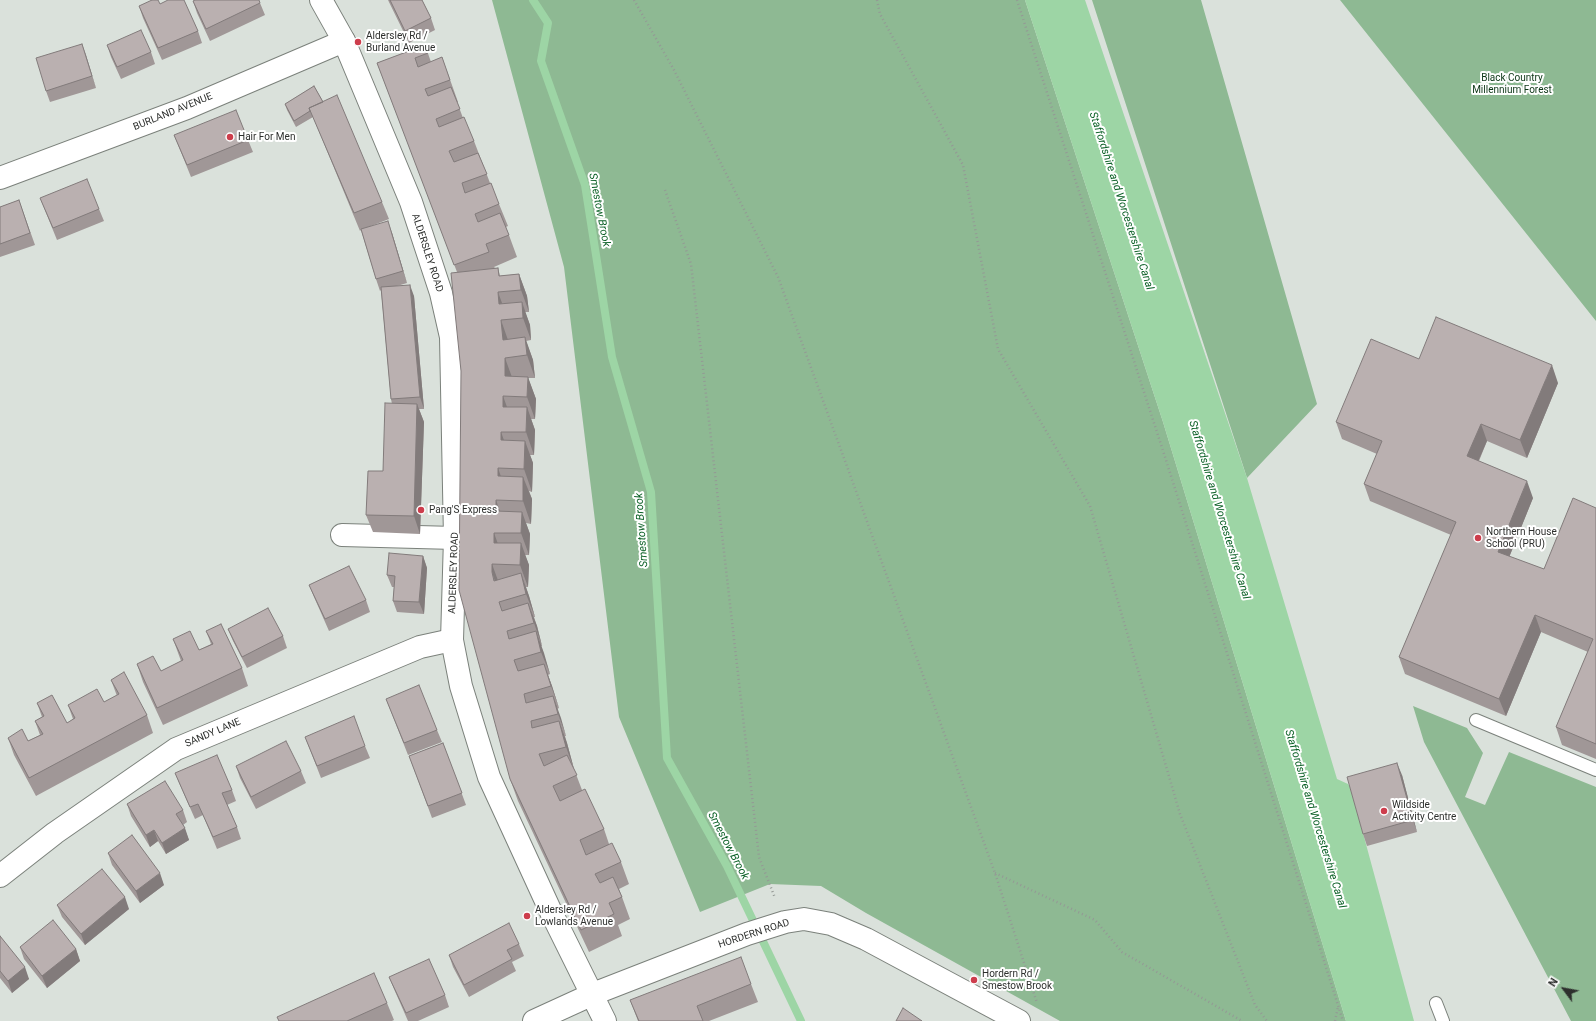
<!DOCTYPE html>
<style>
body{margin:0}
#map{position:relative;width:1596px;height:1021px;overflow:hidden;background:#dae1db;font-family:Roboto,sans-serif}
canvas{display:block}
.north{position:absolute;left:1544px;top:969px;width:40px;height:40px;-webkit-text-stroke:3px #fff;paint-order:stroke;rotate:302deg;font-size:11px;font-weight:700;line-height:16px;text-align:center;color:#2d2f2d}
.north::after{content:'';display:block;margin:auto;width:14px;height:18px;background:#2d2f2d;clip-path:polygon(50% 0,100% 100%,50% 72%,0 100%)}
</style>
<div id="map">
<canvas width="1596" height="1021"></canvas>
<div class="north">N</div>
</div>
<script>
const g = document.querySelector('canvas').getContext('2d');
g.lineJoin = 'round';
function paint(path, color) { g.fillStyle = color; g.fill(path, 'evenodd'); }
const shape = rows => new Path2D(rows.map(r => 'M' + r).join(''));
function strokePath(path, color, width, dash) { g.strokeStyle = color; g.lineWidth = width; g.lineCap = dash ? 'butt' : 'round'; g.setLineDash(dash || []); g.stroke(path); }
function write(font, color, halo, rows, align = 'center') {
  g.font = font + ' Roboto,sans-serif'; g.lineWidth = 4; g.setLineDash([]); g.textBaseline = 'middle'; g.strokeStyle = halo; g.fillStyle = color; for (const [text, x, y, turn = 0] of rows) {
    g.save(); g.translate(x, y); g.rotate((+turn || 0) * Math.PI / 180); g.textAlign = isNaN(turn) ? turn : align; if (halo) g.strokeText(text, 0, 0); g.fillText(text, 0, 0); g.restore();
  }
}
paint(shape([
 [492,0,1025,0,1163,422,1346,1021,1060,1021,866,913,821,886,770,884,700,912,619,717,564,267],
 [1092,0,1201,0,1317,404,1247,478],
 [1340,0,1596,0,1596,321],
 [1413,706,1467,728,1483,753,1465,797,1485,805,1509,752,1596,787,1596,1021,1571,1021,1424,742]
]), '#8eb993');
paint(shape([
 [1025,0,1085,0,1247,478,1337,779,1348,784,1351,789,1414,1021,1346,1021,1163,422]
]), '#9dd5a5');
strokePath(shape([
 [533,0,548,23,541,61,585,185,612,357,651,492,667,758,727,866,801,1021]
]), '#9dd5a5', 8);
const service = shape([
 [1476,720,1596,770],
 [1436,1003,1443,1021]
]);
const minor = shape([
 [0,178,187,108,344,41],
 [342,535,455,538],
 [0,876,55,833,176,749,420,647,452,640]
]);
const tertiary = shape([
 [321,0,344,41,411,202,441,293,451,337,455,538,452,640,461,686,489,777,551,912,605,1021],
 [534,1021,593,994,747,934,785,922,804,919,831,924,866,939,1019,1021]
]);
strokePath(service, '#7b817b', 14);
strokePath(minor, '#7b817b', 24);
strokePath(tertiary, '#7b817b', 24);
strokePath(shape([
 [634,0,674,70,778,277,995,873,1037,1003],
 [877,0,880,14,963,165,998,349,1090,506,1180,814,1255,1005,1267,1021],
 [1017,0,1166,460,1343,1021],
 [665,190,691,264,759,857,775,898],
 [995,873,1095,920,1122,952,1242,1021],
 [1335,1021,1338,1007]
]), '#949995', 2.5, [1, 3]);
strokePath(service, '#fff', 12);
strokePath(minor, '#fff', 22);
strokePath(tertiary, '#fff', 22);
paint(shape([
 [388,0,422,0,431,18,435,30,409,43],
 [193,1,260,3,265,15,210,41,197,13],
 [139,6,198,31,202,43,162,60,143,18],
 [82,44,96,88,50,102,46,91],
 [107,45,151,52,155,64,121,79,111,57],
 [425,45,431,62,442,57,458,102,457,102,463,118,474,141,490,183,499,204,508,226,506,227,517,257,494,267,495,268,498,268,500,276,519,274,527,296,529,312,525,312,530,325,531,340,526,341,533,360,535,378,528,378,536,399,535,419,531,419,535,430,534,455,530,455,533,463,532,492,529,491,532,499,531,524,526,523,530,534,529,555,525,555,529,565,528,587,526,587,529,596,535,617,534,617,537,626,542,646,541,646,550,674,548,675,552,686,559,708,557,709,566,736,565,736,567,743,574,769,582,790,604,829,609,844,621,862,629,884,619,889,622,897,630,919,618,925,622,936,589,952,518,801,510,779,461,371,457,272,377,63],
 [314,86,382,202,389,219,371,226,392,233,407,283,397,286,414,296,424,409,419,409,424,422,420,534,373,532,366,515,383,471,392,404,391,399,381,290,380,291,376,279,361,230,360,231,313,117,296,127,287,110,285,104],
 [174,135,248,140,253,152,191,177],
 [40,198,99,209,104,221,57,240],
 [19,200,35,245,0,257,0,207],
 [1419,359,1558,383,1527,458,1487,441,1479,461,1533,498,1509,557,1544,569,1596,508,1596,759,1562,745,1556,727,1588,652,1541,632,1506,716,1405,674,1399,657,1451,535,1370,501,1364,484,1377,454,1342,439,1336,422],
 [423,556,427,568,424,614,397,612,393,601,394,587,392,587,387,575],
 [309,585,366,600,370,612,329,631,314,597],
 [228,629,283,636,287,648,247,668,233,641],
 [206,631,242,668,248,686,163,725,143,682,137,664,161,671,181,661,173,639,199,650,211,644],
 [111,680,147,715,153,733,36,796,14,755,8,738,28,741,40,735,35,721,42,717,37,703,67,723,73,719,68,705,104,702,117,696],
 [386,699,437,730,442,742,408,755],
 [305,737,365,746,370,758,321,778],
 [443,743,466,805,432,818,409,756],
 [236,766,301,771,306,783,256,809,240,778],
 [175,773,232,790,236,801,227,805,237,827,241,839,217,849,203,815,195,819,180,785],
 [1402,775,1417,832,1367,846,1363,834],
 [127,804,183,810,187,822,183,825,189,840,166,854,158,841,150,847,131,816],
 [108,853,164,885,140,903,112,865],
 [57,905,129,909,85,945,62,917],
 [0,936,29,979,12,993,0,978],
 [519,944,524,956,512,962,516,971,469,997,453,967,449,955],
 [20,947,76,949,80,961,47,988,24,959],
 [389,977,445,995,449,1007,418,1021,408,1021,394,989],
 [751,984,758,1002,709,1021,638,1021,630,1000],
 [387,1003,394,1020,392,1021,279,1021,277,1017]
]), '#a09797');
paint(shape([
 [82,44,86,55,96,88,92,76],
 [388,221,392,233,407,283,403,271],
 [519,274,527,296,529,312,521,290],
 [410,285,414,296,424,409,420,397],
 [498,292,506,314,499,304],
 [522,302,530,325,531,340,523,318],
 [501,320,509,343,503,340],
 [525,337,533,360,535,378,527,355],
 [505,358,513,380,505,376],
 [1552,365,1558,383,1527,458,1520,440],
 [528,377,536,399,535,419,527,397],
 [503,396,511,418,503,407],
 [417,404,424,422,420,534,414,516],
 [527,407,535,430,534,455,526,432],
 [1481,424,1487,441,1473,473,1467,456],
 [501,432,509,454,501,440],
 [525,441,533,463,532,492,524,469],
 [498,468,506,491,498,476],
 [523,477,532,499,531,524,523,501],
 [1527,481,1533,498,1504,570,1498,552],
 [496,500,504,523,504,533,496,511],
 [522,512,530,534,529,555,521,533],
 [494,533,502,555,502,565,494,543],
 [521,543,529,565,528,587,520,565],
 [423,556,427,568,424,614,419,602],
 [492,564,500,586,500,594,502,603,492,572],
 [521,573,529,596,535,617,526,594],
 [528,603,537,626,542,646,534,623],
 [1535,615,1541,632,1506,716,1499,699],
 [536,631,544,653,550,674,541,652],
 [544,664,552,686,559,708,551,686],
 [553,696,561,718,566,736,558,714],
 [559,721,567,743,574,769,566,747],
 [1397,763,1402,775,1417,832,1413,820],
 [185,828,189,840,166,854,162,843],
 [154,830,158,841,150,847,146,835],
 [160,873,164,885,140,903,136,891],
 [125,897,129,909,85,945,81,934],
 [76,949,80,961,47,988,42,976],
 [25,967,29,979,12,993,8,981]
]), '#827b7b');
const building = shape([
 [152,0,158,0,160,4,168,0,184,0,198,31,158,48,139,6,152,0],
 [195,0,259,0,260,3,206,29,193,1,195,0],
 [390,0,422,0,431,18,405,31,390,0],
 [141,30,151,52,117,67,107,45,141,30],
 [82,44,92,76,46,91,36,58,82,44],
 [425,45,428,53,415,58,418,67,442,57,450,80,425,89,428,96,451,87,460,109,436,119,439,127,464,117,474,141,449,151,454,162,478,153,487,174,462,183,465,193,491,183,499,204,475,214,478,222,500,213,509,235,486,244,489,252,454,265,377,63,425,45],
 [314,86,323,102,309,108,310,111,294,121,285,104,314,86],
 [337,95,382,202,354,213,309,108,337,95],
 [236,110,248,140,187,165,174,135,236,110],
 [87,179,99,209,53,228,40,198,87,179],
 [19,200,30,233,0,244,0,207,19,200],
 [388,221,403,271,376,279,361,229,388,221],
 [498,268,499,276,519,274,521,290,498,292,499,304,522,302,523,318,501,320,503,340,525,337,527,355,505,358,505,376,528,377,527,397,503,396,503,407,527,407,526,432,501,432,501,440,525,441,524,469,498,468,498,476,523,477,523,501,496,500,496,511,522,512,521,533,494,533,494,543,521,543,520,565,492,564,492,572,494,581,521,573,526,594,499,602,502,611,528,603,534,623,507,631,509,639,536,631,541,652,514,660,518,671,544,664,551,686,524,694,526,703,553,696,558,714,531,721,532,728,559,721,566,747,539,754,544,766,567,755,577,775,553,786,560,801,585,789,604,829,580,840,586,855,612,843,621,862,595,874,600,883,613,877,622,897,609,903,614,914,581,930,510,779,459,590,461,371,451,273,498,268],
 [410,285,420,397,391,399,381,287,410,285],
 [1436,317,1552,365,1520,440,1481,424,1467,456,1527,481,1498,552,1544,569,1573,498,1596,508,1596,744,1556,727,1593,639,1535,615,1499,699,1399,657,1456,522,1364,484,1382,441,1336,422,1371,339,1419,359,1436,317],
 [385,403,417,404,414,516,366,515,368,471,383,471,385,403],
 [389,553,423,556,419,602,393,601,395,576,387,575,389,553],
 [349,566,366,600,325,619,309,585,349,566],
 [268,608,283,636,242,657,228,629,268,608],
 [221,624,242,668,157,708,137,664,153,656,161,671,183,660,173,639,190,631,199,650,213,644,206,631,221,624],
 [124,672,147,715,29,778,8,738,22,729,28,741,43,734,35,721,44,716,37,703,52,695,67,723,75,718,68,705,97,689,104,702,119,694,111,680,124,672],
 [419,685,437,730,404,743,386,699,419,685],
 [354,716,365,746,317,766,305,737,354,716],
 [286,741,301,771,251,797,236,766,286,741],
 [443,743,462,793,428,806,409,756,443,743],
 [217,755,232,790,222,793,237,827,213,837,198,804,190,807,175,773,217,755],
 [1397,763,1413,820,1363,834,1347,777,1397,763],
 [165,781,183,810,176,814,185,828,162,843,154,830,146,835,127,804,165,781],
 [132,835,160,873,136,891,108,853,132,835],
 [102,869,125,897,81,934,57,905,102,869],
 [53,920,76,949,42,976,20,947,53,920],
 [509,923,519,944,507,950,512,959,464,985,449,955,509,923],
 [0,936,25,967,8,981,0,971,0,936],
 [741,957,751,984,697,1006,703,1021,639,1021,630,1000,741,957],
 [429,959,445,995,406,1013,389,977,429,959],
 [374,973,387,1003,347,1021,279,1021,277,1017,374,973],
 [903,1008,922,1021,896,1021,903,1008]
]);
paint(building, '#bab0b0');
strokePath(building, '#827b7b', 1);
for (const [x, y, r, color] of [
 [358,42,4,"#cd3d4c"],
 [230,137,4,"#cd3d4c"],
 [421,510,4,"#cd3d4c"],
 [1478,538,4,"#cd3d4c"],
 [1384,811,4,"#cd3d4c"],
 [527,916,4,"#cd3d4c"],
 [974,980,4,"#cd3d4c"]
]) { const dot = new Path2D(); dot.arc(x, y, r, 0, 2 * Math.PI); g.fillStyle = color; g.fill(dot); strokePath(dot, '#fff', 1.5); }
write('10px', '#2d2f2d', '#fff', [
 ["Aldersley Rd /",366,36],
 ["Burland Avenue",366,48],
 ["Hair For Men",238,137],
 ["Pang'S Express",429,510],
 ["Northern House",1486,532],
 ["School (PRU)",1486,544],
 ["Wildside",1392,805],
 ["Activity Centre",1392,817],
 ["Aldersley Rd /",535,910],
 ["Lowlands Avenue",535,922],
 ["Hordern Rd /",982,974],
 ["Smestow Brook",982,986]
], 'left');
write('10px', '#0b3515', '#fff', [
 ["Black Country",1512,78],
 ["Millennium Forest",1512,90]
]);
write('10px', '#2d2f2d', '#fff', [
 ["BURLAND AVENUE",173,112,-22],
 ["ALDERSLEY ROAD",427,253,72],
 ["ALDERSLEY ROAD",454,573,-88],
 ["SANDY LANE",213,733,-23],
 ["HORDERN ROAD",754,934,-18]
]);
write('italic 11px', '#0c6127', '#fff', [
 ["Staffordshire and Worcestershire Canal",1121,201,72],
 ["Smestow Brook",599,210,79],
 ["Staffordshire and Worcestershire Canal",1219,510,73],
 ["Smestow Brook",642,530,-94],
 ["Staffordshire and Worcestershire Canal",1315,819,73],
 ["Smestow Brook",728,846,62]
]);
</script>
